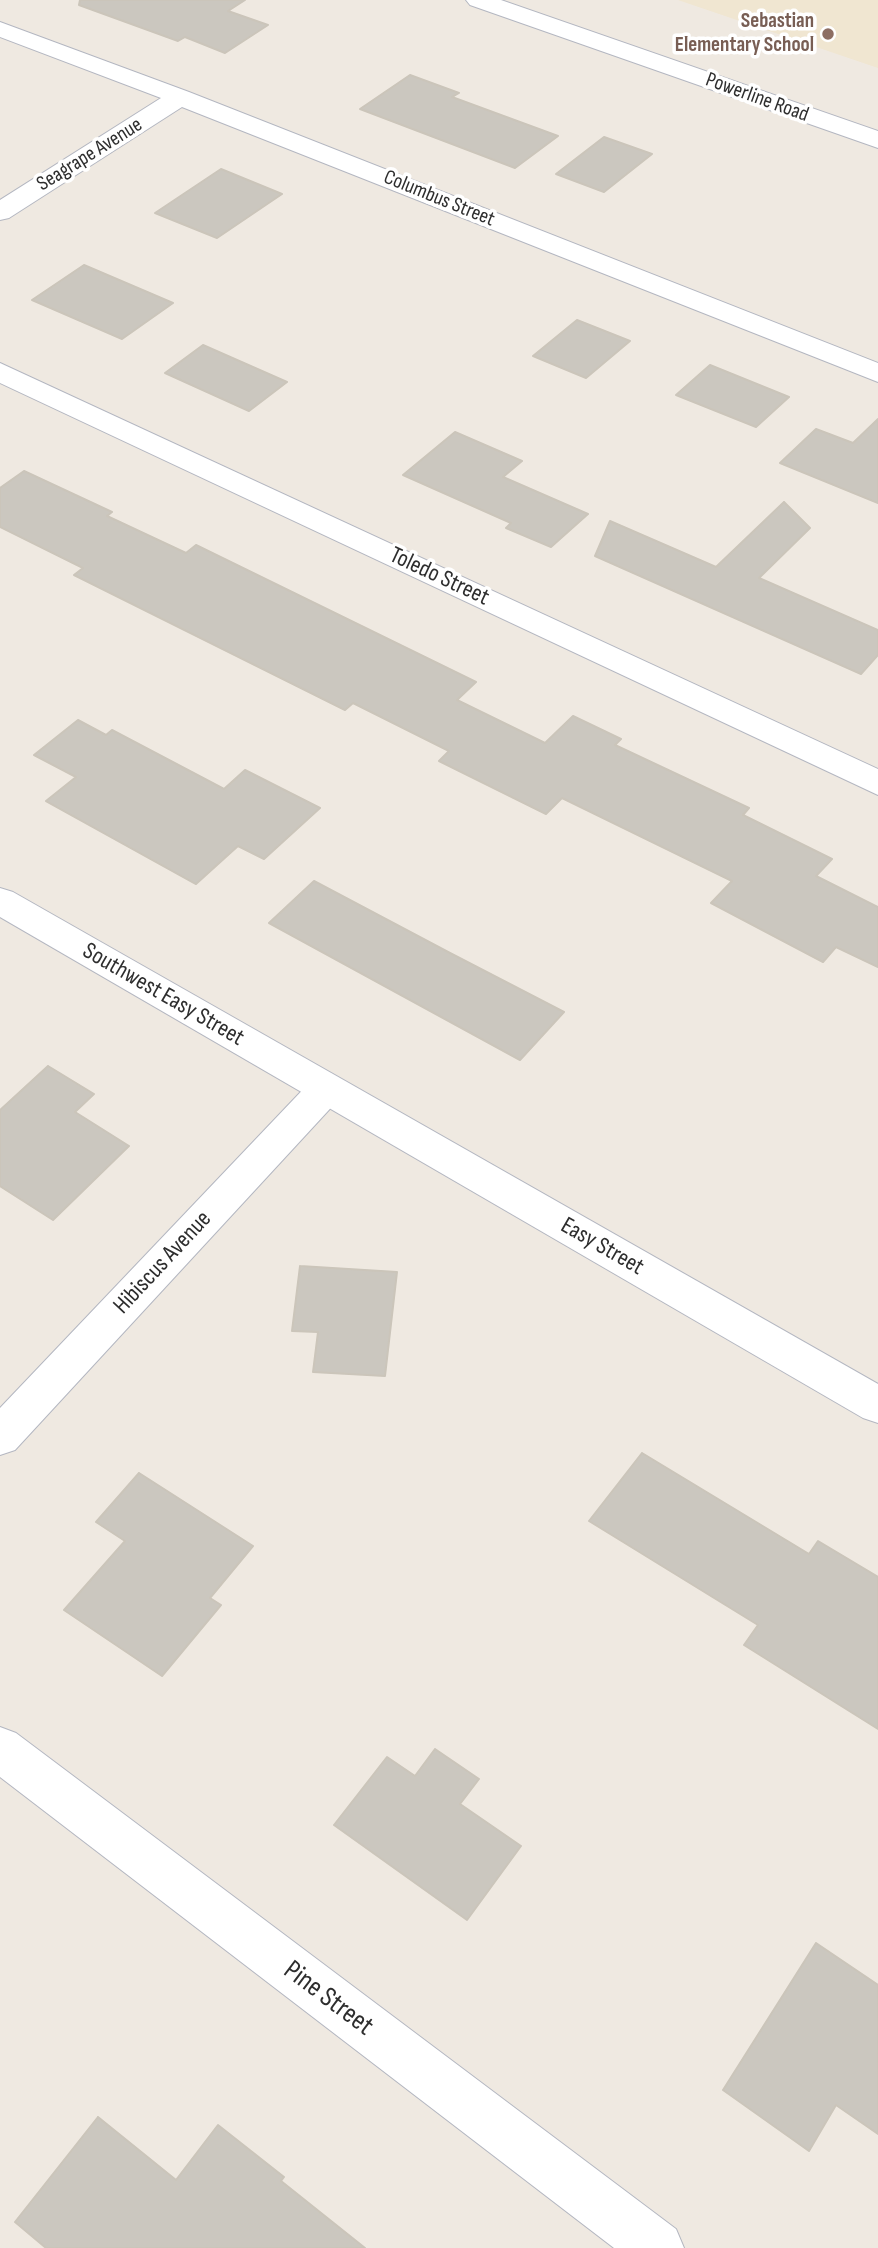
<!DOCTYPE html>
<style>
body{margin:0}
canvas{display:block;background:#efe9e1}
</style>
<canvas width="878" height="2248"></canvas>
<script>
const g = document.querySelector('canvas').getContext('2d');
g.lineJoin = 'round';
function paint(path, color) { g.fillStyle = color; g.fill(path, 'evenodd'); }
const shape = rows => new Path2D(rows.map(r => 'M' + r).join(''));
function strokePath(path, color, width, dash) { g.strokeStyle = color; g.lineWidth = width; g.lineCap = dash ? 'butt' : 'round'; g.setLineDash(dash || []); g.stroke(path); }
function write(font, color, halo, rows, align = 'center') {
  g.font = font + ' "Sofia Sans Condensed",sans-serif'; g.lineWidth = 7; g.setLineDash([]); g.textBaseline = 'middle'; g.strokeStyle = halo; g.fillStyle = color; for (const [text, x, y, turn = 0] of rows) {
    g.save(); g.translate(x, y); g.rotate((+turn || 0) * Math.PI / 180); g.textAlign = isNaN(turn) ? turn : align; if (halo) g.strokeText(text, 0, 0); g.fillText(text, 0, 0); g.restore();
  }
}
paint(shape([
 [678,0,878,0,878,68]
]), '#f0e6d1');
const building = shape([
 [80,0,245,0,228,11,268,25,225,53,185,37,178,41,79,5,80,0],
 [410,75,459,93,452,97,558,136,515,168,360,109,410,75],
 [604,137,652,154,604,192,556,174,604,137],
 [221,169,282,194,217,238,155,213,221,169],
 [84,265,173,303,122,339,32,300,84,265],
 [577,320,630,341,586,378,533,356,577,320],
 [203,345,287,382,249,411,165,373,203,345],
 [710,365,789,397,756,427,676,395,710,365],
 [878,419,878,503,780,463,816,429,853,443,878,419],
 [455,432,522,461,503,477,588,514,551,547,506,528,511,523,403,475,455,432],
 [24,471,112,512,107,516,186,553,196,545,476,682,457,700,545,743,573,716,621,739,615,745,749,808,743,815,832,859,816,876,878,907,878,967,836,947,823,962,711,903,732,881,562,798,546,814,439,761,449,751,353,703,345,710,74,575,83,568,0,527,0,488,24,471],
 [784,502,810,528,759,578,878,630,878,655,861,674,595,556,610,521,716,567,784,502],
 [78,720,106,735,112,730,224,789,245,770,320,808,264,859,238,846,196,884,46,801,76,777,34,755,78,720],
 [314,881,450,953,564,1012,520,1060,269,923,314,881],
 [48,1066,94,1094,75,1112,129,1146,53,1220,0,1186,0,1110,48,1066],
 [300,1266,397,1272,385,1376,313,1372,318,1332,292,1331,300,1266],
 [642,1453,809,1554,818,1541,878,1577,878,1729,744,1645,758,1625,589,1521,642,1453],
 [139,1473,253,1546,210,1598,221,1605,162,1676,64,1610,125,1541,96,1522,139,1473],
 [435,1749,479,1779,460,1804,521,1846,467,1920,334,1825,387,1757,415,1776,435,1749],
 [816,1943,878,1985,878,2134,836,2105,809,2151,723,2090,816,1943],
 [98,2117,176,2180,218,2125,284,2177,281,2181,365,2248,46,2248,15,2222,98,2117]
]);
paint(building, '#cbc7bf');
strokePath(building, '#cbc5ba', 2);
const street = shape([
 [466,0,501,0,878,131,878,148,470,5,466,0],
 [0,22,189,92,878,363,878,382,182,107,9,218,0,220,0,200,161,98,0,37,0,22],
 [0,363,878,769,878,795,0,383,0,363],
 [326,1074,339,1079,345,1089,339,1099,15,1450,0,1455,0,1408,313,1079,326,1074],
 [0,1727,16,1733,676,2229,684,2248,614,2248,0,1777,0,1727]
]);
const secondary = shape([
 [0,888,13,892,878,1384,878,1423,863,1418,0,917,0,888]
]);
strokePath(street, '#b4b7c1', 2);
strokePath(secondary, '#b4b7c1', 2);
paint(street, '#fff');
paint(secondary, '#fff');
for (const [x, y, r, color] of [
 [828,34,7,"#8d6e63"]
]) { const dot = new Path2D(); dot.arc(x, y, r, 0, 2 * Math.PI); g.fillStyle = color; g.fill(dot); strokePath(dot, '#fff', 2.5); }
write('bold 21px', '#785e54', '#fff', [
 ["Sebastian",814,22],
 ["Elementary School",814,46]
], 'right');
write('21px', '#2e2e2e', '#fff', [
 ["Powerline Road",757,98,20],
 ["Seagrape Avenue",90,155,-32],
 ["Columbus Street",439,199,22]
]);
write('24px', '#2e2e2e', '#fff', [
 ["Toledo Street",439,577,25],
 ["Southwest Easy Street",163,995,30],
 ["Easy Street",602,1247,30],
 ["Hibiscus Avenue",163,1263,-47]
]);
write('28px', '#2e2e2e', '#fff', [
 ["Pine Street",328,1999,37]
]);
</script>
